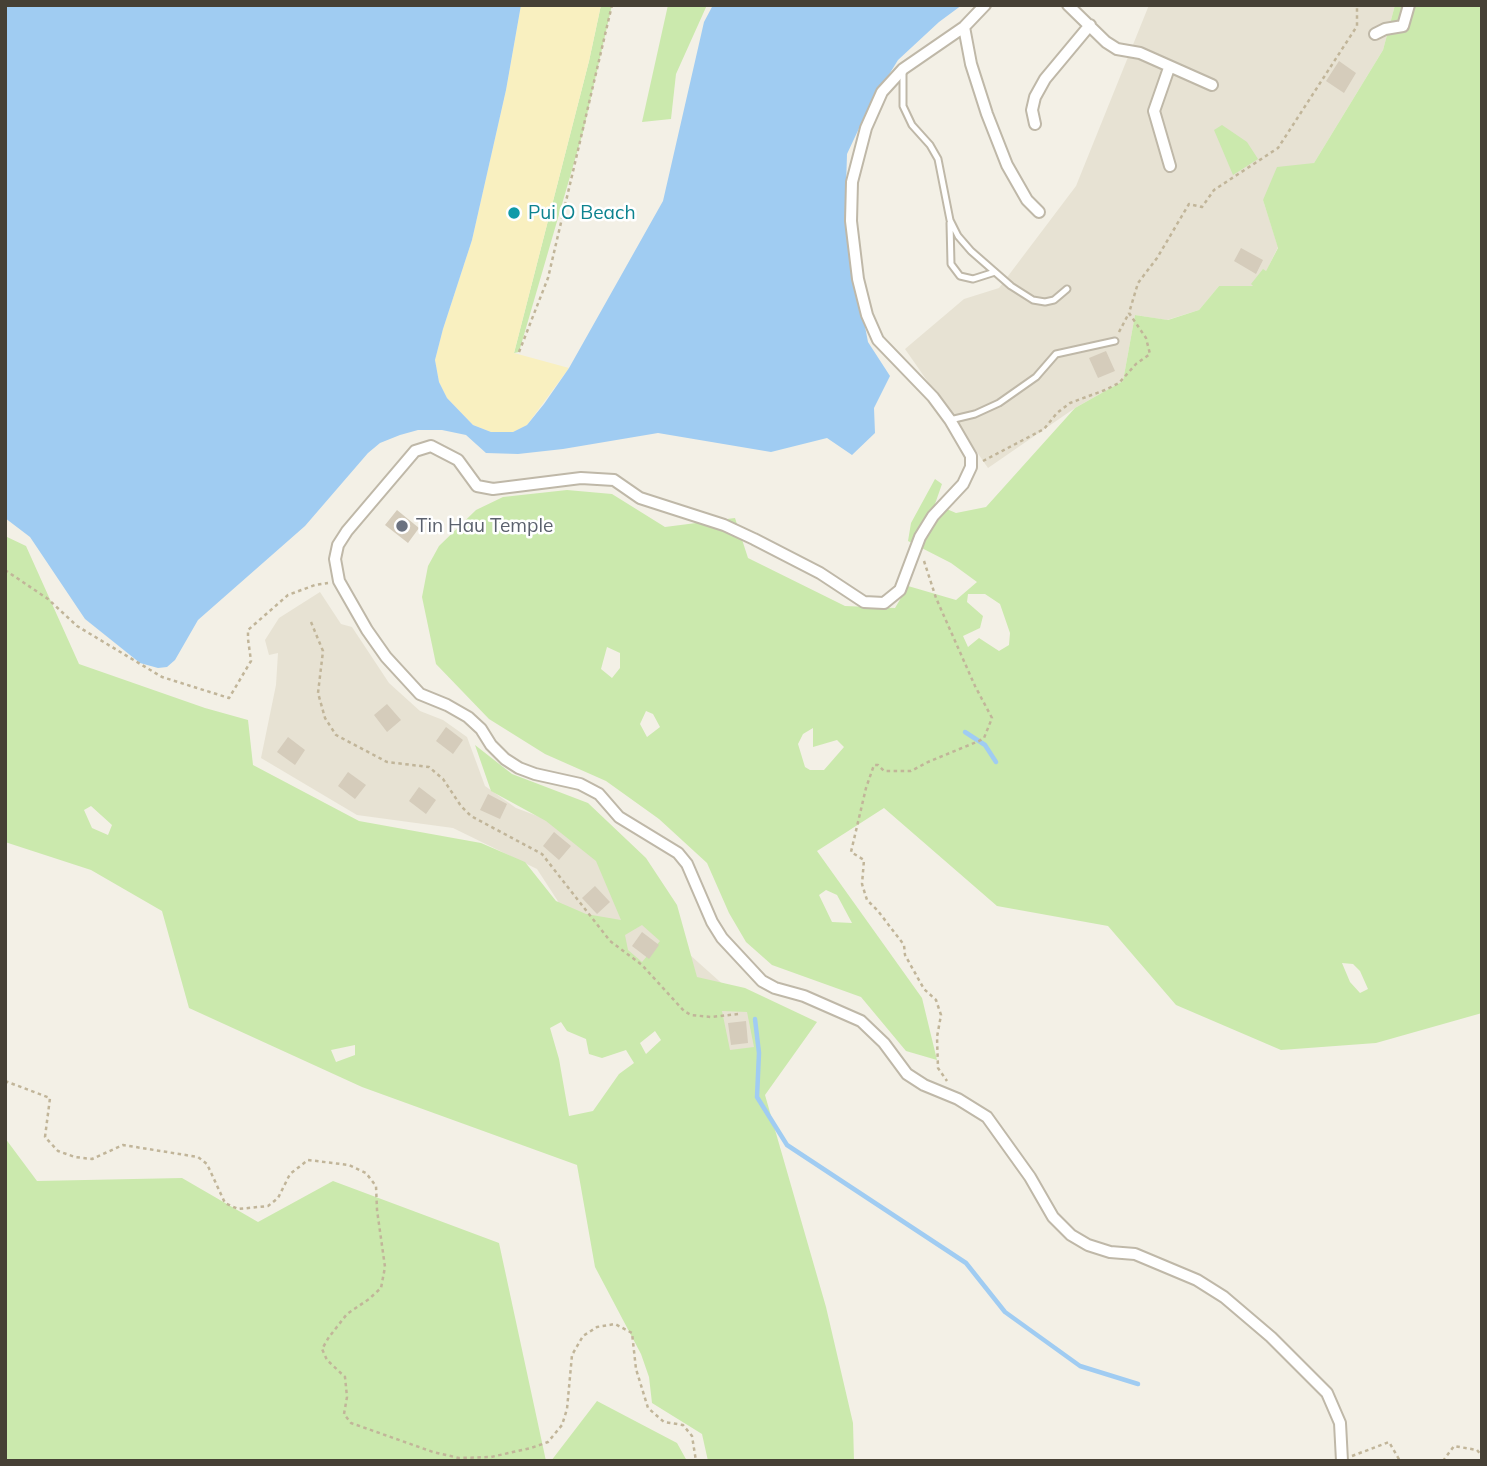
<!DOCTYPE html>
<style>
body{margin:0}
#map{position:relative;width:1487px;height:1466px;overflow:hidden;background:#f3f0e6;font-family:Mulish,sans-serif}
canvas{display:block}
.frame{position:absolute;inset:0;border:7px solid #464035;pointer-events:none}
</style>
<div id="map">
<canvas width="1487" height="1466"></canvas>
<div class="frame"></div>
</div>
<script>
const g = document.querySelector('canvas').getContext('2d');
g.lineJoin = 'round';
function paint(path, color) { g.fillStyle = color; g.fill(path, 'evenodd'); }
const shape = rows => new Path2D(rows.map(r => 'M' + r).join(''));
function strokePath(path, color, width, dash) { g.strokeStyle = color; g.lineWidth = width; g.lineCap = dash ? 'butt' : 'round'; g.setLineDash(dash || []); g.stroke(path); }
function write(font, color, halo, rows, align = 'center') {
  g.font = font + ' Mulish,sans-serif'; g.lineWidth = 5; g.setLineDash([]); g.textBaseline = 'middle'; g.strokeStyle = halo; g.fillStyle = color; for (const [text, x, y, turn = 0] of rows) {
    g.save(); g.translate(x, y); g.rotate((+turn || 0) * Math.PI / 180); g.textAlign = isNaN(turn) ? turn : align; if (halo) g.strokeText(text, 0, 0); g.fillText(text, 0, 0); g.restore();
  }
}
paint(shape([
 [1149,5,1395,5,1383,50,1314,163,1263,200,1278,247,1259,286,1219,286,1199,310,1167,320,1135,315,1123,381,1075,408,988,468,905,349,964,299,999,288,1076,186],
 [320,592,341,624,352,627,389,683,420,711,443,720,467,737,485,786,516,808,556,823,602,856,671,938,746,1005,765,1030,753,1063,716,1061,574,926,537,869,453,828,357,815,261,758,276,685,278,653,269,655,265,640,279,618]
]), '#e7e2d3');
paint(shape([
 [601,5,612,5,583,132,519,352,514,353,589,61],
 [668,5,707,5,676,74,671,119,642,122],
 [1395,5,1482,5,1482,1013,1376,1043,1281,1050,1176,1005,1108,926,997,906,884,808,817,851,922,998,937,1060,906,1051,861,997,772,965,746,942,729,913,707,863,659,819,606,781,545,754,489,719,436,664,422,597,428,566,439,546,476,510,503,497,567,490,612,494,665,527,735,518,748,558,845,606,895,608,908,586,956,600,977,582,951,563,908,541,911,523,935,479,942,484,935,504,956,513,986,507,1075,408,1123,381,1135,315,1168,320,1199,310,1219,286,1253,286,1251,284,1263,269,1266,271,1278,248,1263,200,1277,167,1314,163,1383,50],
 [968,594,985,594,1000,604,1010,633,1009,645,999,651,979,638,968,647,963,636,980,628,983,616,967,602],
 [607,647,620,653,620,668,612,678,601,669],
 [646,711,653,714,660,727,647,737,640,724],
 [813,728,813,747,837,740,844,747,824,770,810,770,805,767,798,744,803,734],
 [826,890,837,895,852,923,832,922,819,895],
 [1342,963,1353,964,1360,971,1368,989,1360,993,1350,982],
 [1222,125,1247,142,1258,159,1233,175,1214,130],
 [5,536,26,546,79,664,205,708,248,720,253,765,359,821,481,843,525,862,556,901,586,914,621,920,596,861,546,821,491,791,475,745,512,774,588,803,646,858,677,905,697,977,745,988,817,1022,765,1095,826,1307,853,1423,854,1461,708,1461,702,1434,652,1403,649,1377,641,1354,595,1267,577,1165,362,1087,189,1008,162,911,91,870,5,842],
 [91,806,112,825,108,835,92,828,84,810],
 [642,925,660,941,642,962,628,950,625,935],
 [722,1011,747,1012,754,1047,730,1050],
 [561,1022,567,1031,586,1039,589,1054,602,1058,626,1050,634,1063,619,1074,593,1111,569,1116,559,1059,550,1028],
 [655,1031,661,1040,646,1054,640,1043],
 [355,1045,355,1055,336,1062,331,1050],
 [5,1138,37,1181,182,1178,258,1222,333,1181,499,1243,546,1461,5,1461],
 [597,1401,677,1443,687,1461,551,1461]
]), '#cbe9ad');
paint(shape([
 [521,5,601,5,589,61,514,353,569,368,527,425,513,432,491,432,473,425,447,398,439,382,435,360,443,329,472,240,506,90]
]), '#f9f0c0');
paint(shape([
 [5,5,521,5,506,90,472,240,443,329,435,360,439,382,447,398,473,425,491,432,513,432,527,425,544,404,569,368,663,201,704,22,713,5,962,5,939,22,898,60,869,107,847,154,845,221,858,290,868,342,890,376,874,408,875,433,852,455,827,438,771,452,658,433,563,449,518,454,486,453,466,435,442,430,418,430,400,435,380,443,368,453,305,526,198,620,175,660,167,667,158,668,140,663,85,619,30,537,5,518]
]), '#a0ccf2');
strokePath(shape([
 [965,732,985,745,996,762],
 [755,1019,759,1053,757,1097,787,1145,966,1263,1005,1312,1080,1366,1138,1384]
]), '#a0ccf2', 4.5);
paint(shape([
 [1339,61,1356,73,1344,93,1326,81],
 [1241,248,1263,260,1256,274,1234,261],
 [1106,351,1115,371,1098,378,1089,358],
 [397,510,419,528,408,543,385,525],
 [387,704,401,720,387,732,374,715],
 [446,727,463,740,453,754,436,741],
 [288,737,305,750,295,765,277,752],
 [348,772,366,785,355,799,338,786],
 [419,787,436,800,426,814,409,801],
 [488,794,507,804,500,819,480,810],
 [554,832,571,846,559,860,543,846],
 [595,886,610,902,597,914,582,898],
 [642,932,659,945,649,959,632,946],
 [746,1021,748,1043,731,1045,728,1023]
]), '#d5ccbb');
const lane = shape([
 [903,72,903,106,912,125,930,145,938,159,950,220,958,236,971,251,1011,286,1033,300,1045,302,1054,300,1067,289],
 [950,223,951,264,960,276,973,279,995,272],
 [950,420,975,414,999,403,1036,377,1056,354,1115,341]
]);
const street = shape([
 [985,5,964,27,903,69,882,92,866,128,852,182,851,221,858,279,867,315,878,340,933,397,950,420,971,456,971,467,963,484,933,516,920,537,900,590,884,603,864,602,820,573,754,539,724,525,640,498,614,480,581,478,493,489,477,486,458,460,431,446,415,451,347,531,338,545,335,559,339,581,367,630,386,657,420,694,447,705,468,717,481,729,491,745,505,759,519,768,535,774,580,784,599,794,619,817,678,853,687,864,712,922,722,938,762,981,775,988,804,996,861,1021,884,1043,907,1074,924,1085,958,1099,987,1117,1030,1177,1053,1217,1071,1235,1088,1245,1110,1252,1135,1254,1197,1280,1224,1297,1271,1337,1327,1393,1340,1423,1342,1461],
 [1068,5,1106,42,1117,49,1140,53,1212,85],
 [964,27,971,64,987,114,1007,165,1027,200,1039,212],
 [1375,34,1385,29,1403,26,1409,5],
 [1169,68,1154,111,1170,166],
 [1035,124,1032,110,1035,97,1045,79,1090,25]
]);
strokePath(lane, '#bfb8a8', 9);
strokePath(street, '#bfb8a8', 14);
strokePath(shape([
 [1119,332,1129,313],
 [519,352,548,278,612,5],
 [983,461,1044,429,1057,413,1070,403,1105,390,1119,383,1136,364,1150,354,1146,338,1129,313,1138,283,1157,258,1189,204,1202,207,1214,190,1278,148,1357,26,1357,5],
 [924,561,936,598,975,686,992,718,984,738,979,741,928,762,911,771,884,771,878,765,874,765,866,788,851,852,864,860,862,884,867,900,878,911,904,945,905,955,924,989,936,1000,941,1015,937,1037,938,1068,947,1081],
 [5,570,48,599,77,626,162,677,229,698,251,661,248,639,248,630,288,595,315,585,328,583],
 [311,622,323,651,318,693,325,718,336,735,387,762,429,767,443,779,461,806,471,816,542,854,610,941,642,965,684,1011,691,1015,711,1017,739,1014],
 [5,1081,50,1098,45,1137,58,1151,75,1157,92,1159,123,1145,198,1157,207,1164,225,1203,238,1209,268,1206,278,1198,290,1174,308,1160,349,1165,366,1173,376,1186,377,1210,385,1267,381,1288,369,1299,347,1314,329,1337,322,1349,327,1360,345,1377,347,1397,344,1414,351,1423,433,1452,459,1458,491,1457,531,1448,548,1442,562,1425,567,1409,572,1355,583,1336,597,1327,615,1324,632,1333,636,1369,648,1408,664,1422,683,1425,692,1436,696,1461],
 [1352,1456,1389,1442,1400,1461],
 [1443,1461,1454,1446,1477,1450,1482,1456]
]), '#c1b599', 2.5, [3.5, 3.5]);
strokePath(lane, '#fff', 5);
strokePath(street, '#fff', 10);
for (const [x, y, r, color] of [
 [514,213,7,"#0f9aa8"],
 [402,526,7,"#6b7280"]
]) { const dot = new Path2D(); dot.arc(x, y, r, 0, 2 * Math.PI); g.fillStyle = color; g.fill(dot); strokePath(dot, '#fff', 2.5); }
write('19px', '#0d838f', '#fff', [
 ["Pui O Beach",528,213]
], 'left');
write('19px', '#5b616d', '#fff', [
 ["Tin Hau Temple",416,526]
], 'left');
</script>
